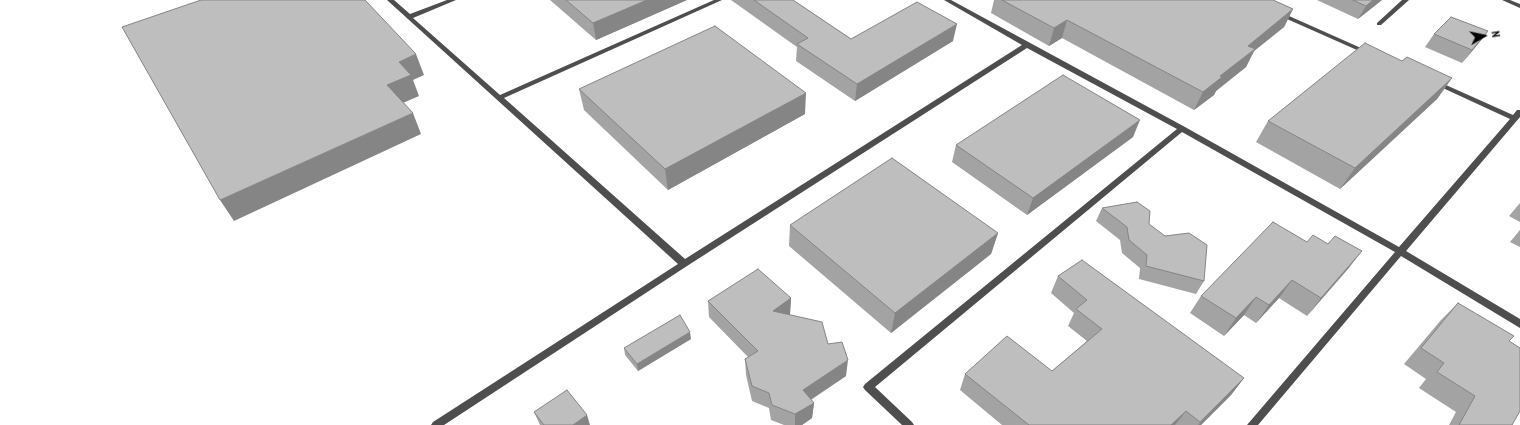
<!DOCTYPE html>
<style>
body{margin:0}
#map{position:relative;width:1520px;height:425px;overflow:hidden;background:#fff;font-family:"PT Sans Narrow",sans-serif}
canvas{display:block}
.north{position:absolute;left:1464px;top:16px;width:40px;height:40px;-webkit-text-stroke:3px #fff;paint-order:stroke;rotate:81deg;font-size:11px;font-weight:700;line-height:16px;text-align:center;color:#000}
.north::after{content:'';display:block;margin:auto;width:14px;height:18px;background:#000;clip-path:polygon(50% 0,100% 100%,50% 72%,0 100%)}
</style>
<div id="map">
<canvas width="1520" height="425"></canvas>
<div class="north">N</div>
</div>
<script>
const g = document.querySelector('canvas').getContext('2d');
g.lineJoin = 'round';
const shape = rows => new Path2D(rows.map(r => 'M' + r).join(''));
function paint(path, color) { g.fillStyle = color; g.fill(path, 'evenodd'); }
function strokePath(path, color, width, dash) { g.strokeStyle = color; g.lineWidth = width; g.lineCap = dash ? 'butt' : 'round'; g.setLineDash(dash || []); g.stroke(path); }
paint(shape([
 [387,0,394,0,410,14,447,0,456,0,413,18,500,95,714,0,722,0,504,98,685,259,1022,45,944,0,951,0,1185,127,1399,247,1510,119,1432,83,1435,81,1437,81,1513,115,1517,110,1520,110,1520,117,1406,251,1520,319,1520,328,1401,256,1258,425,1247,425,1395,252,1182,132,875,387,912,422,914,425,902,425,865,390,863,387,865,384,1177,129,1027,48,687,266,444,425,431,425,433,422,678,264,387,0],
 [1402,0,1409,0,1381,25,1377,25,1377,23,1402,0],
 [1502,0,1510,0,1520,4,1520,8,1502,0],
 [1280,12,1370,52,1371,53,1370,54,1366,54,1278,15,1277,14,1280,12]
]), '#4e4e4e');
paint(shape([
 [550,0,687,0,596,40],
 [731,0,793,0,851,39,953,41,855,101,796,61,797,47],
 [994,0,1273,0,1293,9,1284,27,1254,51,1246,67,1216,91,1214,95,1194,110,1062,38,1049,46,991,13],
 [1317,0,1382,0,1358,19],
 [1488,31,1478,44,1462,63,1425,47,1434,34],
 [1402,61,1452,78,1437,99,1340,189,1256,142,1268,121],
 [579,89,805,114,668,190,584,110],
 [1133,137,1027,215,952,162,956,145],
 [1520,203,1520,222,1509,216],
 [1102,208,1149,224,1204,281,1196,294,1139,279,1140,268,1122,253,1120,240,1096,221],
 [790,225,998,233,991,254,891,333,789,246],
 [1520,230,1520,247,1510,242],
 [1307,242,1328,244,1362,251,1307,316,1279,298,1256,323,1244,315,1224,336,1190,313,1201,296],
 [1058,276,1244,378,1231,395,1201,425,1002,425,960,390,965,374,1052,371,1087,341,1068,326,1074,313,1051,293],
 [791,298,790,314,790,315,828,344,846,376,811,400,814,403,812,418,802,425,784,425,771,420,769,408,752,401,746,375,745,359,748,357,709,317,708,301],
 [1458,303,1509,341,1518,413,1512,425,1449,425,1456,412,1419,388,1426,379,1404,364,1441,320],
 [691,339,638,371,625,355,624,348],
 [534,412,590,425,540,425]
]), '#a3a3a3');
paint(shape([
 [647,0,687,0,596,40,593,23],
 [1373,0,1382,0,1358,19,1366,6],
 [1293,9,1284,27,1254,51,1246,67,1216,91,1214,95,1194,110,1203,92,1220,76,1248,46],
 [1067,20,1062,38,1049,46,1054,28],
 [957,24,953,41,855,101,857,84],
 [1488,31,1478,44,1462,63,1472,50],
 [416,54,424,75,413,80,419,96,396,106,387,85,399,62],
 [1452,78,1437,99,1340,189,1355,168],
 [806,93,805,114,668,190,665,169],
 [413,113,421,134,234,221,220,200],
 [1140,120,1133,137,1027,215,1033,198],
 [998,233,991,254,891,333,895,313],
 [1362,251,1348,269,1307,316,1321,298],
 [1292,280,1279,298,1256,323,1269,305],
 [1256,297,1244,315,1224,336,1236,318],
 [791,298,790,314,772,327,773,311],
 [690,332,691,339,638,371,637,364],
 [848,360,846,376,802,405,803,390],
 [1244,378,1231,395,1201,425,1198,425],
 [814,403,812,418,802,425,795,425,795,414],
 [1186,411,1175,425,1171,425],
 [587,415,590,425,573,425]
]), '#858585');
const building = shape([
 [201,0,365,0,416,54,399,62,411,75,387,85,413,113,220,200,122,27,201,0],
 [566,0,647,0,593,23,566,0],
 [754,0,793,0,851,39,917,2,957,24,857,84,797,44,808,38,754,0],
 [1002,0,1273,0,1293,9,1248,46,1255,49,1220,76,1222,77,1203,92,1067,20,1054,28,1002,0],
 [1353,0,1373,0,1366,6,1353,0],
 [1451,17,1488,31,1472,50,1434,34,1451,17],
 [715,26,806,93,665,169,579,89,715,26],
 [1365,43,1402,61,1407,57,1452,78,1355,168,1268,121,1365,43],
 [1063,75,1140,120,1033,198,956,145,1063,75],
 [892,158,998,233,895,313,790,225,892,158],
 [1137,202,1150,211,1149,224,1165,236,1189,233,1207,245,1204,281,1146,266,1147,255,1129,240,1127,227,1102,208,1137,202],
 [1273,222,1307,242,1313,235,1328,244,1335,236,1362,251,1321,298,1292,280,1269,305,1256,297,1236,318,1201,296,1273,222],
 [1082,260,1244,378,1200,422,1186,411,1171,425,1029,425,965,374,1007,336,1052,371,1102,329,1076,309,1087,300,1058,276,1082,260],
 [758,269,791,298,773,311,822,322,828,344,842,342,848,360,803,390,814,403,795,414,772,405,769,393,752,386,745,359,758,351,708,301,758,269],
 [1458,303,1514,336,1509,341,1520,348,1520,411,1512,425,1459,425,1475,396,1437,372,1444,363,1421,348,1458,303],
 [680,315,690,332,637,364,624,348,680,315],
 [567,390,587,415,573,425,544,425,534,412,567,390]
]);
paint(building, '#bebebe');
strokePath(building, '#858585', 1);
</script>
